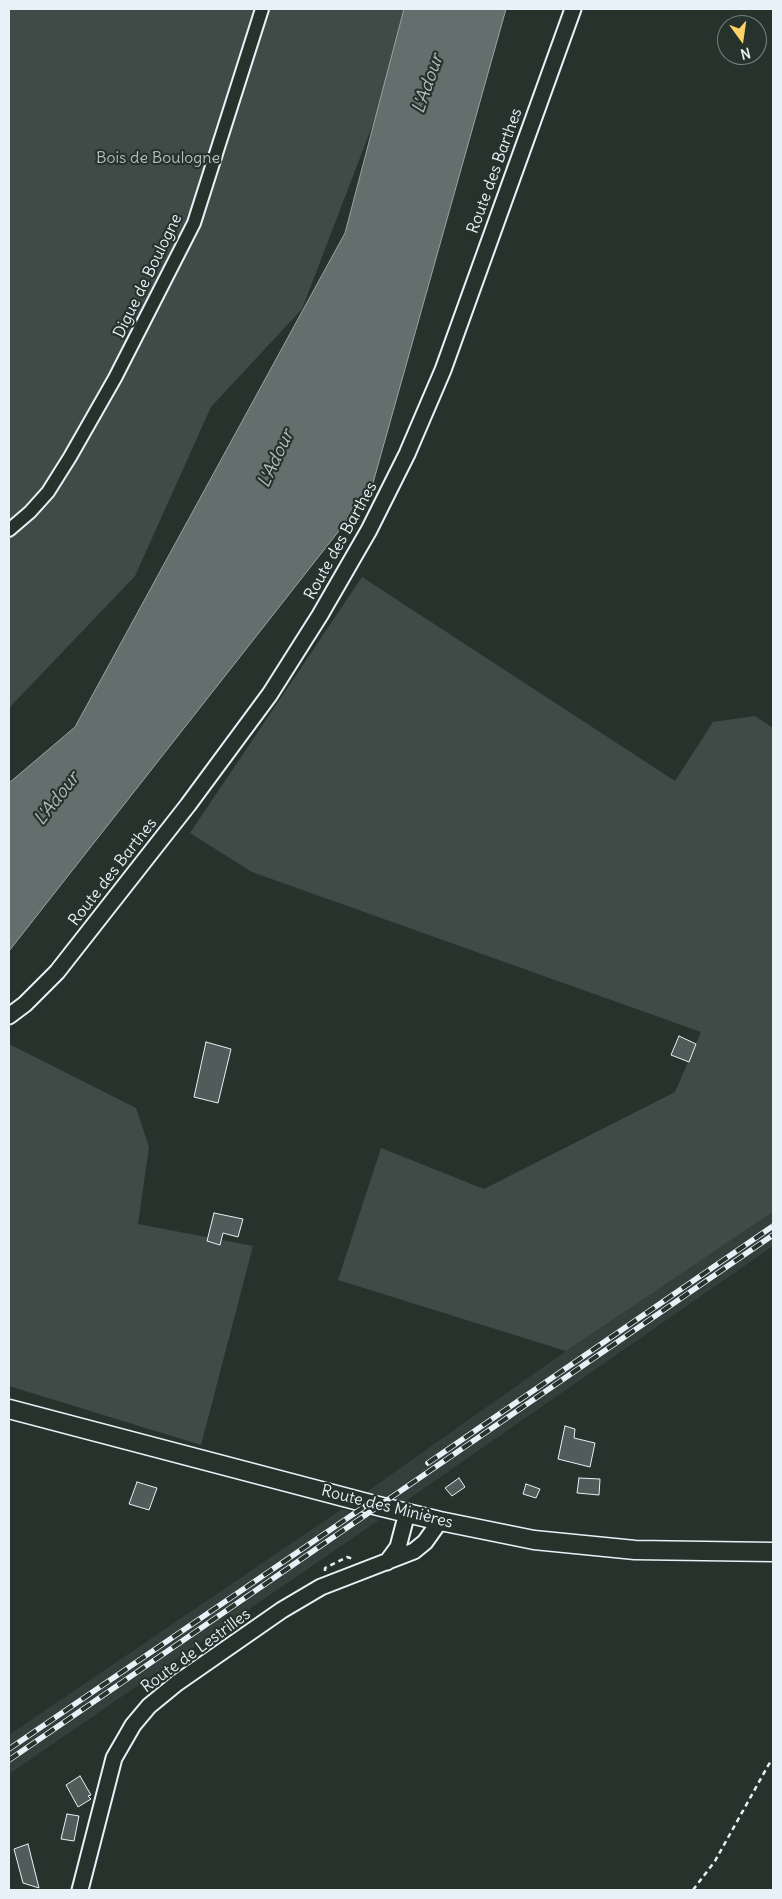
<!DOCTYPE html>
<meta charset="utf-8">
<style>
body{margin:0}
#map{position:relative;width:782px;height:1899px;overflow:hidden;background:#26332d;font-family:Delius,sans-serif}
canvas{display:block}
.frame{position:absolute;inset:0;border:10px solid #e8f1f8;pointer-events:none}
.north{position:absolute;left:717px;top:15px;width:50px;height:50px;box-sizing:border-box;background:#26332d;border:1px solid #747f7e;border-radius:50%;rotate:166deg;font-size:14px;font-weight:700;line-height:20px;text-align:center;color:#e8f1f8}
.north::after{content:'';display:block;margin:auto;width:18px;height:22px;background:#ffd166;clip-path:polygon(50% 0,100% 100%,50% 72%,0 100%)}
</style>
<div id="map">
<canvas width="782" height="1899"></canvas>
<div class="frame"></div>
<div class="north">N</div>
</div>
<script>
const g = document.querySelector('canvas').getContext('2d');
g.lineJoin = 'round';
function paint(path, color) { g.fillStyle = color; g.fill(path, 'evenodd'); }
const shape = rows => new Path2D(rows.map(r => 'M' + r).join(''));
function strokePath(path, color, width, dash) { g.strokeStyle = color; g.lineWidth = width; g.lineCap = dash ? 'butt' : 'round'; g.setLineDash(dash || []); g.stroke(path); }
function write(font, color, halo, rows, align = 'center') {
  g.font = font + ' Delius,sans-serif'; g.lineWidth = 4.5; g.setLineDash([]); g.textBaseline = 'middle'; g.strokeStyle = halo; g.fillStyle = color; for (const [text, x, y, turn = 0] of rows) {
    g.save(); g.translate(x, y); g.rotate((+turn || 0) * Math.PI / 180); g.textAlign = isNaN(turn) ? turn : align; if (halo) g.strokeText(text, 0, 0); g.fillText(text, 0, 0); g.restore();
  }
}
paint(shape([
 [773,1212,773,1246,403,1503,365,1493,566,1351],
 [342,1509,379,1520,9,1774,9,1735]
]), '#333f3a');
paint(shape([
 [9,9,417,9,302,309,211,407,135,576,9,708],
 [362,577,675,781,713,722,755,716,773,728,773,1212,566,1351,338,1280,381,1148,484,1189,675,1092,701,1032,252,872,190,833],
 [9,1044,136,1108,149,1147,138,1224,253,1246,201,1445,9,1386]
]), '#3e4b47');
const water = shape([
 [404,9,506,9,371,490,9,951,9,783,75,727,345,233,404,9]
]);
paint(water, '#636f6d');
strokePath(water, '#98a3a5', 1);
const building = shape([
 [679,1036,696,1044,689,1062,671,1055,679,1036],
 [206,1042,231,1049,218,1103,194,1097,206,1042],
 [214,1213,243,1219,238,1237,223,1233,220,1245,207,1241,214,1213],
 [565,1426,575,1429,574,1438,595,1443,590,1467,558,1459,565,1426],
 [459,1478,465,1487,452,1496,445,1488,459,1478],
 [579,1478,600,1479,599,1495,577,1493,579,1478],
 [137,1482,157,1488,149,1510,129,1504,137,1482],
 [526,1484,540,1489,536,1498,523,1494,526,1484],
 [80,1776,91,1795,88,1796,91,1799,78,1807,66,1785,80,1776],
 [67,1814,79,1816,74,1841,61,1839,67,1814],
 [28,1844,39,1888,23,1883,14,1849,28,1844]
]);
paint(building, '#505c59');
strokePath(building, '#e8f1f8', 1);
const minor = shape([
 [9,530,30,512,48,492,70,457,115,378,194,223,262,9]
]);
const tertiary = shape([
 [9,1016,25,1004,57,972,188,805,270,694,320,615,369,530,407,454,443,370,573,9],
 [387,1562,398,1547,407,1513],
 [80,1890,114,1758,133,1725,149,1706,177,1683,282,1610,321,1587,414,1551,425,1542,440,1521]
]);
const secondary = shape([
 [9,1409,378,1506,440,1521,534,1540,635,1550,773,1552]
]);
strokePath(minor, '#e8f1f8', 16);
strokePath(tertiary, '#e8f1f8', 19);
strokePath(secondary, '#e8f1f8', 21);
strokePath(shape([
 [325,1571,325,1568,347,1557,353,1559],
 [693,1890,715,1861,769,1764,773,1760]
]), '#e8f1f8', 2.5, [5, 4]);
strokePath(minor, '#26332d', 12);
strokePath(tertiary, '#26332d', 15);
strokePath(secondary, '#26332d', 18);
const rail = shape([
 [428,1463,773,1226],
 [9,1749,374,1500],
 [9,1760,773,1235]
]);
strokePath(rail, '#e8f1f8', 5.5);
strokePath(rail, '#26332d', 4, [11]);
write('16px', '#b5bfc3', '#26332d', [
 ["Bois de Boulogne",158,158]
]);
write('16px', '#e8f1f8', '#26332d', [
 ["Route des Barthes",495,171,-70],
 ["Digue de Boulogne",148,276,-64],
 ["Route des Barthes",341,541,-61],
 ["Route des Barthes",113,872,-52],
 ["Route des Minières",387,1507,14],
 ["Route de Lestrilles",196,1651,-36]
]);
write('italic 18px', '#b3bdc0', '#26332d', [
 ["L'Adour",428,84,-71],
 ["L'Adour",276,459,-65],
 ["L'Adour",57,799,-52]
]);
</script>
